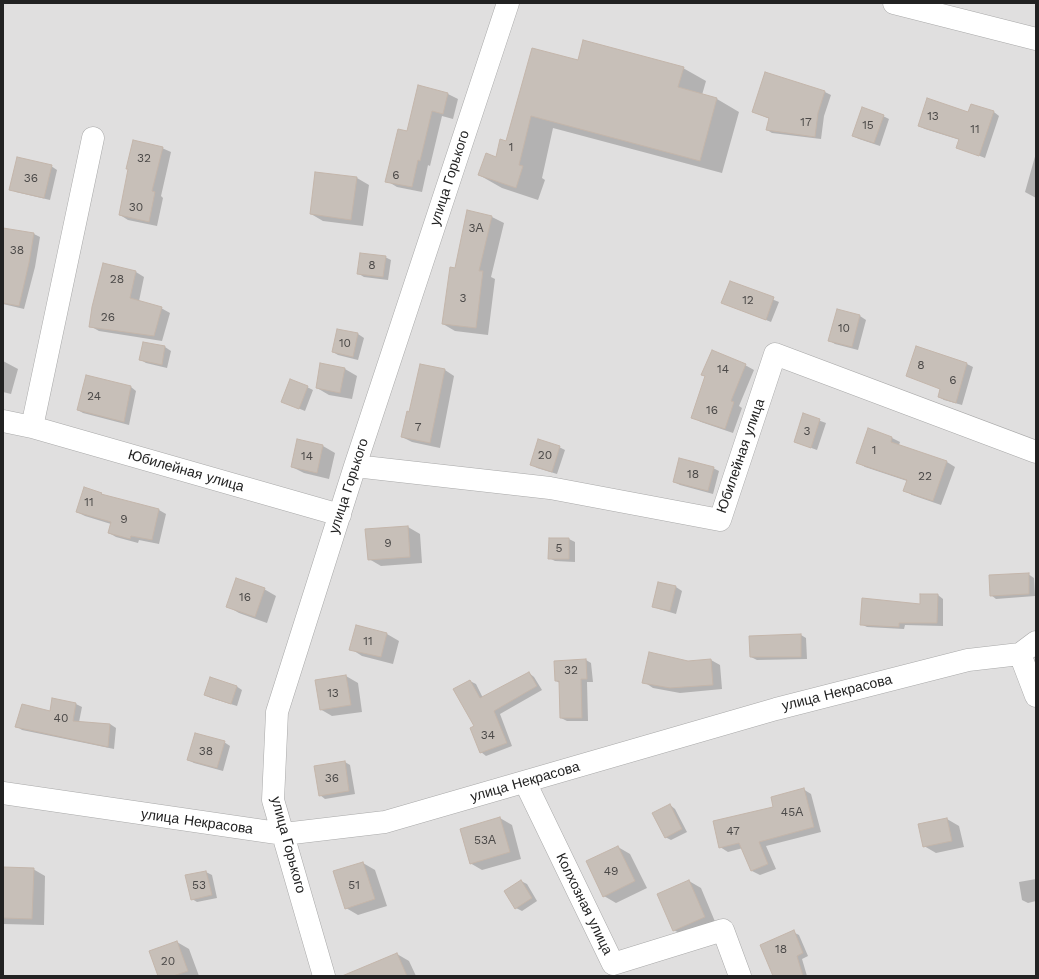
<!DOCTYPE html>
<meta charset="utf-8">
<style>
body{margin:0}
#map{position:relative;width:1039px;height:979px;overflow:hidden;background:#f2efe9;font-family:"Work Sans",sans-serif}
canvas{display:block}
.frame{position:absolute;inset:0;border:4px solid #222;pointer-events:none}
</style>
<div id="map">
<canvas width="1039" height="979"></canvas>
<div class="frame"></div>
</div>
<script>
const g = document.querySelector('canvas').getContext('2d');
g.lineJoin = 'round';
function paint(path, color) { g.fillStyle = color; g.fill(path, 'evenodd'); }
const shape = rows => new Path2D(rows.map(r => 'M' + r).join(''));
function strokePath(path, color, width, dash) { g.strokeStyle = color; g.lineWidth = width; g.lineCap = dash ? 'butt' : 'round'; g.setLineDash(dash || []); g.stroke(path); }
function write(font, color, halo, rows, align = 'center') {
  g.font = font + ' "Work Sans",sans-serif'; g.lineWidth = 3.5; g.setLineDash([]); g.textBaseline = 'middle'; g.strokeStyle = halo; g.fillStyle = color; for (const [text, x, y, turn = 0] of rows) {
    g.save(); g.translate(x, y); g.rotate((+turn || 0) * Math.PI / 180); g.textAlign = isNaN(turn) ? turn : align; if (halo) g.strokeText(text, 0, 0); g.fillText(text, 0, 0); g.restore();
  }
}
paint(shape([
 [3,3,1036,3,1036,976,3,976]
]), '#e0dfdf');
paint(shape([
 [578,62,683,68,706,81,702,95,717,99,739,112,722,173,553,128,542,178,545,180,538,200,502,188,479,175,497,158,507,142],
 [765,73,825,92,831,95,824,116,821,139,772,133,767,130,770,119,753,112],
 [419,87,448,94,458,99,453,119,442,116,430,166,428,165,422,192,397,187,387,181,408,132],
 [972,105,994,112,999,116,985,158,957,147,960,140,925,129,919,126,969,113],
 [883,116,889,119,880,146,859,139,853,136],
 [162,148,171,152,161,196,163,198,157,226,128,220,120,215],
 [1036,153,1036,198,1025,192],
 [51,166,57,170,50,200,16,192,11,189],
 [316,173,357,178,369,185,363,226,323,221,311,214],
 [492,217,504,223,491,277,495,279,488,335,455,331,443,324,456,269],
 [3,229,34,234,40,237,35,267,24,309,3,304],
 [385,257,391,260,388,280,364,277,359,274],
 [136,272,144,277,139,301,161,308,170,313,162,341,99,331,90,326],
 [730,282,779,302,771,322,722,302],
 [838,311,860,316,866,320,858,350,835,344,830,341],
 [338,330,358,334,364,338,358,360,338,355,333,352],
 [144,343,165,347,171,351,167,368,146,363,141,360],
 [917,348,967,364,973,367,962,405,944,400,939,397,941,389],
 [3,361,18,369,11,394,3,392],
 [321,364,345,369,357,376,352,399,329,395,317,388],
 [421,365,445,370,454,376,440,448,412,442,402,437,410,413],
 [745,365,754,370,739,406,742,408,733,433,701,422,692,417],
 [131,387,136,391,129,425,83,413,78,410],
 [307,387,313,390,305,411,288,404],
 [804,415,826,423,817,450,795,442],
 [869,430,892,438,900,442,899,445,947,462,955,467,941,505,912,495,904,490,907,481,865,467,857,462],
 [323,446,335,453,329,479,304,473,292,467],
 [559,447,565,450,557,474,537,468,531,464],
 [713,468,719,471,713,494,680,485,674,482],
 [101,494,105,496,159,510,166,514,159,544,139,540,138,543,116,537,109,533,111,524,85,516,77,512],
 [408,527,420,534,422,563,381,566,369,559],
 [569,539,575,542,575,562,555,561,549,558],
 [1028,574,1034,578,1035,596,996,599,991,595],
 [658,583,676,587,682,591,676,614,659,609,653,606],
 [264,589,276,596,267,623,239,613,227,606],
 [938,595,943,599,943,626,905,625,904,629,867,627,861,624,921,605],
 [387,634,399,641,393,664,362,656,351,649],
 [801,635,806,638,807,659,757,660,751,657],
 [586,660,591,663,593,682,587,682,588,721,567,721,561,718,560,683,556,681],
 [711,660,720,665,722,689,680,693,653,688,644,682],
 [529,673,534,677,542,690,500,714,512,746,486,756,481,752,475,726,470,681,476,684,483,698],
 [346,676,358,683,362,712,332,716,320,709],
 [236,686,242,690,237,706,211,698,205,695],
 [53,699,76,704,82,707,79,722,110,724,116,728,114,749,22,730,16,726,50,712],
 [224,742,230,746,223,771,194,763,188,760],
 [345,762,350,765,355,794,325,799,320,795],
 [803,789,811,794,821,832,766,846,776,869,760,875,752,871,743,848,728,852,720,847,774,808],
 [670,805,675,809,687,832,671,840,665,837],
 [500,818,512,825,521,859,482,870,470,863],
 [947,819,959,826,964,847,936,853,924,846],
 [618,847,630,854,647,888,616,903,604,896],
 [363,863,375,870,387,906,358,915,346,908],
 [3,868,33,869,45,876,44,925,3,924],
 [206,872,212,875,217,898,197,902,192,899,187,876],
 [1036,879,1036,901,1028,903,1022,900,1019,882],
 [521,881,527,884,537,901,522,911,516,908],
 [689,881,701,888,716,924,686,937,674,930],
 [793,932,799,935,808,956,802,959,807,976,777,976],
 [177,942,189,949,199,976,159,976],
 [397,954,409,961,416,976,367,976]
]), '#0003');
const building = shape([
 [583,40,684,67,678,87,717,98,700,161,531,116,519,165,523,166,516,188,478,175,486,153,496,157,500,139,506,141,532,48,578,60,583,40],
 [765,72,825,91,818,113,815,137,766,130,769,118,752,112,765,72],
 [418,85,448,93,443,114,432,111,420,161,418,160,412,187,385,182,398,129,407,131,418,85],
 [927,98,968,112,971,104,994,111,979,156,956,148,959,139,918,126,927,98],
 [862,107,884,115,874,143,852,136,862,107],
 [133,140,163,147,152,191,155,192,149,222,119,215,128,169,126,169,133,140],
 [17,157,52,165,44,198,9,190,17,157],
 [315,172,357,177,351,220,310,214,315,172],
 [467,210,492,216,479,271,483,271,476,328,442,324,450,267,455,268,467,210],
 [3,228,34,233,29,263,19,306,3,303,3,228],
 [360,253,386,256,383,277,357,274,360,253],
 [103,263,136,271,130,298,162,307,154,336,89,327,92,307,103,263],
 [730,281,774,297,766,320,721,303,730,281],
 [837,309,860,315,852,347,828,341,837,309],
 [337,329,358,333,353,357,332,352,337,329],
 [143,342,165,346,162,365,139,360,143,342],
 [916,346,967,363,956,403,938,397,940,389,906,376,916,346],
 [712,350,746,364,731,401,734,402,725,429,691,418,705,376,701,375,712,350],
 [320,363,345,368,340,393,316,388,320,363],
 [420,364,445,369,430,443,401,437,407,411,409,412,420,364],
 [86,375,131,386,124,422,77,410,86,375],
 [290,379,308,386,299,409,281,402,290,379],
 [803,413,820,419,811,448,794,442,803,413],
 [868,428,892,437,891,442,947,461,933,501,903,491,907,480,856,463,868,428],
 [297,439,323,445,317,473,291,467,297,439],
 [538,439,560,446,552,472,530,465,538,439],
 [679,458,714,467,708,491,673,482,679,458],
 [84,487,102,493,101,494,159,509,152,540,131,536,130,539,108,533,111,522,76,512,84,487],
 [408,526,410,557,368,560,365,529,408,526],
 [549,538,569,538,569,559,548,559,549,538],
 [1029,573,1029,594,990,596,989,575,1029,573],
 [236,578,265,588,255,617,226,607,236,578],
 [658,582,676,586,670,611,652,607,658,582],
 [920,594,938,594,937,623,899,623,899,627,860,625,862,598,920,604,920,594],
 [356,625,387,633,381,657,349,650,356,625],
 [801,634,801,657,750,657,749,636,801,634],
 [649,652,688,661,711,659,713,685,670,688,642,683,649,652],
 [586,659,587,679,581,679,582,718,560,718,559,681,555,681,554,661,586,659],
 [529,672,537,686,494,711,507,743,480,753,470,728,474,726,453,689,470,680,480,698,529,672],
 [346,675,351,705,320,710,315,680,346,675],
 [210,677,237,686,231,704,204,695,210,677],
 [52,698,76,703,73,721,110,724,108,747,15,727,22,704,50,711,52,698],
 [195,733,225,741,217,768,187,760,195,733],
 [345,761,349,791,319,796,314,766,345,761],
 [804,788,814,827,759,842,768,864,751,871,739,843,719,848,713,821,773,807,771,797,804,788],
 [670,804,682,829,665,838,652,813,670,804],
 [500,817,510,852,470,864,460,829,500,817],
 [947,818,952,841,923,847,918,824,947,818],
 [618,846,635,881,603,897,586,861,618,846],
 [363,862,375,899,345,909,333,871,363,862],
 [3,867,34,868,32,919,3,918,3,867],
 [206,871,212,895,191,900,185,875,206,871],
 [521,880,532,898,515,909,504,891,521,880],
 [689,880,705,917,673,931,657,894,689,880],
 [794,930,803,953,797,956,803,976,773,976,760,945,794,930],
 [177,941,188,971,173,976,158,976,149,951,177,941],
 [397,953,407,976,342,976,397,953]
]);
paint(building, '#c7bfb8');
strokePath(building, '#c4b6ab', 1);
const street = shape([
 [894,3,1036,39],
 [3,421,32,427,340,515],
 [32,427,93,138],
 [355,466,550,488,720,520,775,354,1036,452],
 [1020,654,1036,696],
 [525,782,613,964,723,930,740,976],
 [3,793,284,834,385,822,776,709,968,660,1020,654,1036,642],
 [324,976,273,800,277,712,355,466,508,3]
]);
strokePath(street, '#a9a9a9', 23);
strokePath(street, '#fff', 22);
write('12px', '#4b4948', null, [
 ["13",933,116],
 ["17",806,122],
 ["15",868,125],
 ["11",975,129],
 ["1",511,147],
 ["32",144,158],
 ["6",396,175],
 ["36",31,178],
 ["30",136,207],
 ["3А",476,228],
 ["38",17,250],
 ["8",372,265],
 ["28",117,279],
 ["3",463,298],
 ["12",748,300],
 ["26",108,317],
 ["10",844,328],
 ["10",345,343],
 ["8",921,365],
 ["14",723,369],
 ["6",953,380],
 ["24",94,396],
 ["16",712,410],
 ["7",418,427],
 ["3",807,431],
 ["1",874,450],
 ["20",545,455],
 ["14",307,456],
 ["18",693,474],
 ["22",925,476],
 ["11",89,502],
 ["9",124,519],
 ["9",388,543],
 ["5",559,548],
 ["16",245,597],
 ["11",368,641],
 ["32",571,670],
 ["13",333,693],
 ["40",61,718],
 ["34",488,735],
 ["38",206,751],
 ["36",332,778],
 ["45А",792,812],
 ["47",733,831],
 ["53А",485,840],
 ["49",611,871],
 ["53",199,885],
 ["51",354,885],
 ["18",781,949],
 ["20",168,961]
]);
write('14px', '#222', '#fff', [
 ["улица Горького",450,178,-72],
 ["Юбилейная улица",741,456,-71],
 ["Юбилейная улица",186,471,16],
 ["улица Горького",349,486,-72],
 ["улица Некрасова",837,693,-14],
 ["улица Некрасова",525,782,-16],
 ["улица Некрасова",197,822,8],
 ["улица Горького",288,845,75],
 ["Колхозная улица",584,904,64]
]);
</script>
